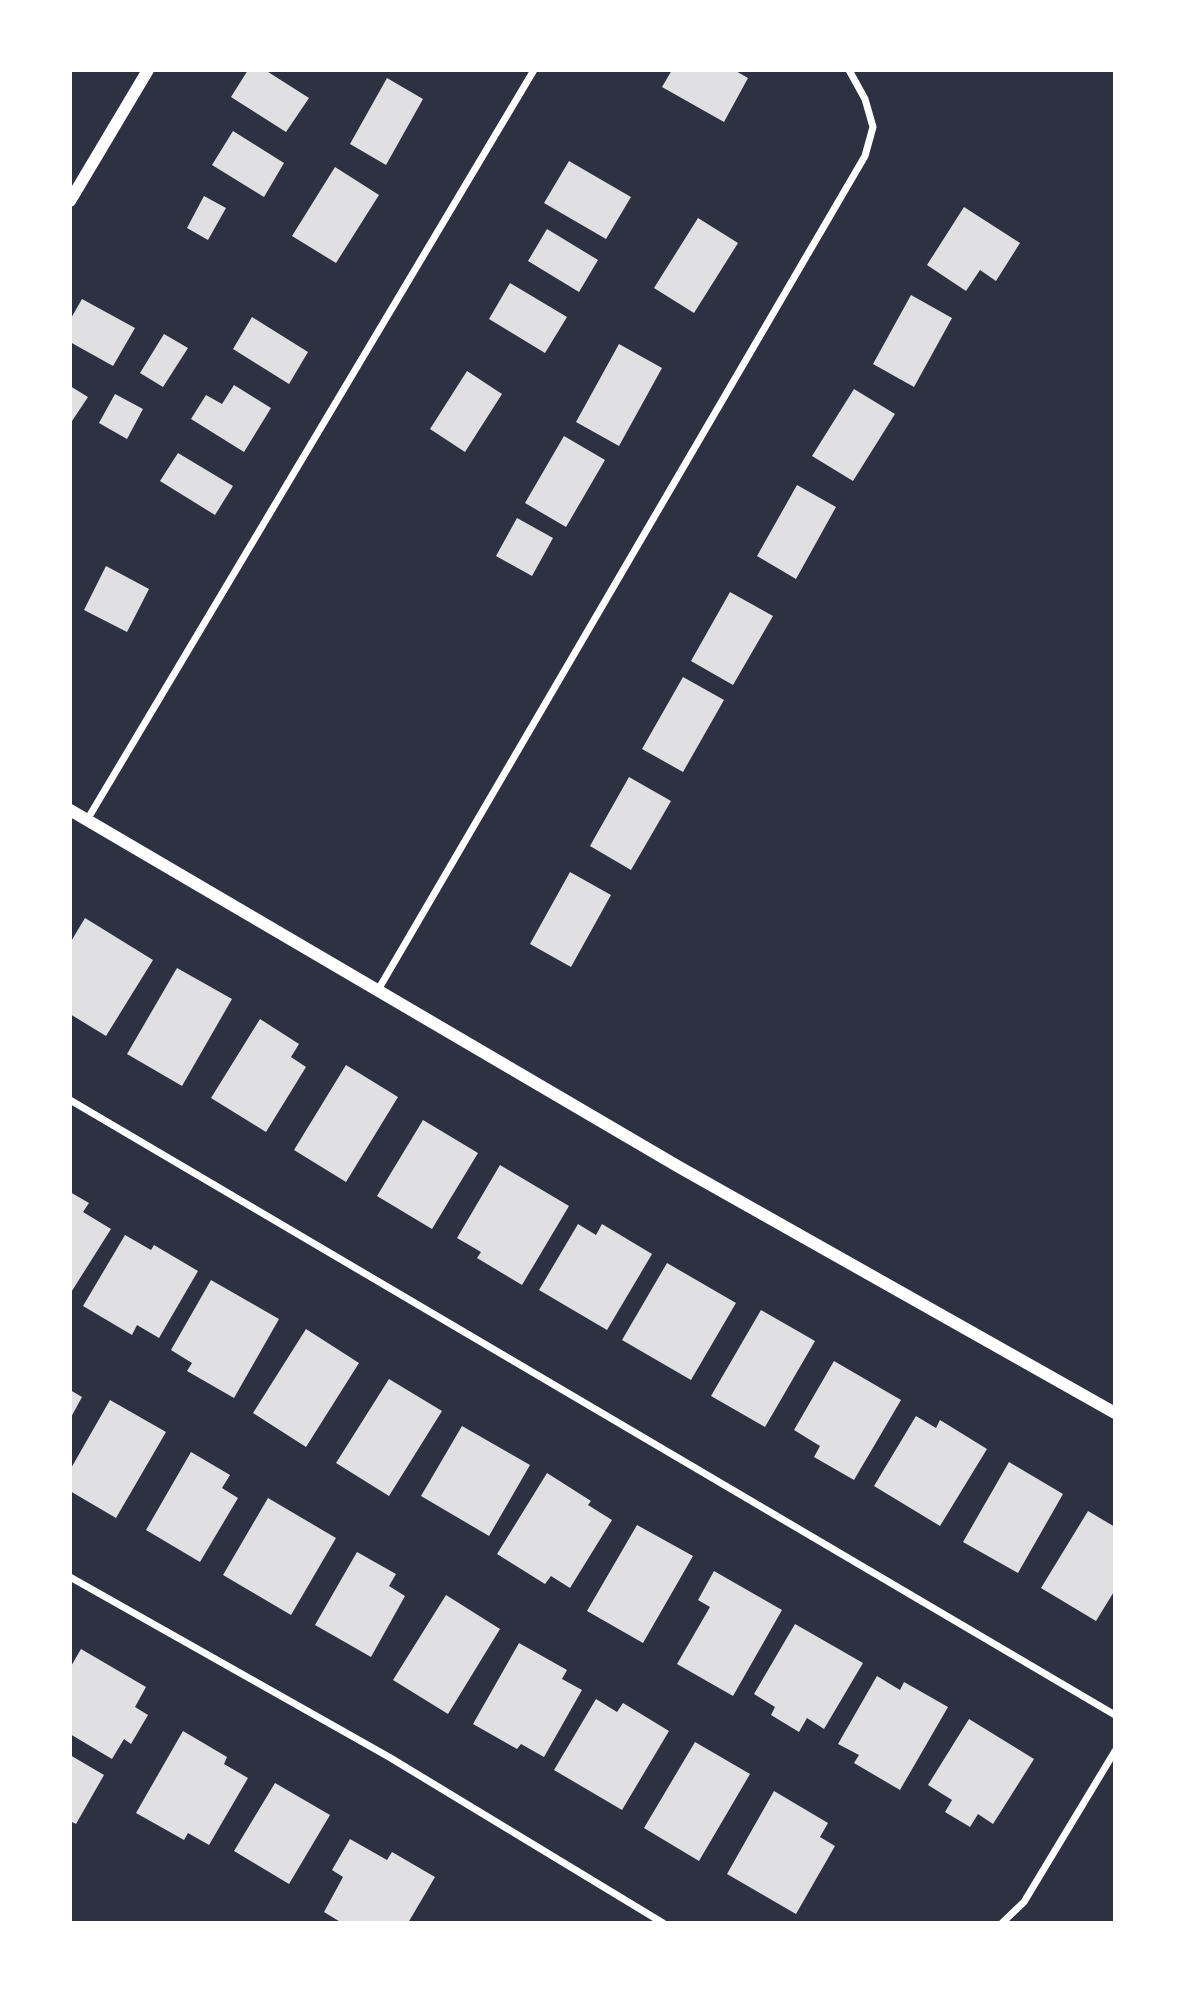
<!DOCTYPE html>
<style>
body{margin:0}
#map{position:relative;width:1185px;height:1993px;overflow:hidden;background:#2d3142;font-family:"Roboto Serif",serif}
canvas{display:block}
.frame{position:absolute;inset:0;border:72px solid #fff;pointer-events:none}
</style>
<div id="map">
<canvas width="1185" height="1993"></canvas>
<div class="frame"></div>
</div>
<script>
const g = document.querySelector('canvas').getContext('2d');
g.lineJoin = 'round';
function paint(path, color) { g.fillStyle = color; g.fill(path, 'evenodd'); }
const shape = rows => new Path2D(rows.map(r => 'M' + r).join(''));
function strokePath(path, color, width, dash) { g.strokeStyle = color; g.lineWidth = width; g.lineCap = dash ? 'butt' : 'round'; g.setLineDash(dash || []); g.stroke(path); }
paint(shape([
 [248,70,265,70,309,98,286,132,231,97],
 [672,70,734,70,748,78,724,122,662,87],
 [387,78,423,99,386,165,350,144],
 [233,131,284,163,264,197,212,165],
 [569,161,631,197,606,239,544,203],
 [335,167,379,195,336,263,292,236],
 [204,196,226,208,208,240,187,228],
 [964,207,1020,243,996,281,980,270,966,291,927,265],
 [698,218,738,243,694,313,654,288],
 [547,229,598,260,579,292,528,261],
 [510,283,567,317,545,353,489,319],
 [911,295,952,318,914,387,873,364],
 [82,299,135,328,113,366,70,342,70,320],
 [252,317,308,352,289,384,233,349],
 [164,334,188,348,163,387,140,373],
 [619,344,662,368,619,446,576,422],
 [467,371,502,394,465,452,430,429],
 [234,385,271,408,244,452,191,419,206,395,222,404],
 [70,386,88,397,70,424],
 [854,389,895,414,853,481,812,456],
 [115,394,143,409,127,439,99,423],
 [564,436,605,460,566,527,525,503],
 [178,453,233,486,215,515,160,481],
 [797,485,836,507,796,579,757,556],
 [517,518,553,538,532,576,496,556],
 [106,566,149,589,127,632,84,610],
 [730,592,773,616,733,685,691,661],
 [683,677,724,700,683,772,642,749],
 [629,777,671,801,631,870,590,846],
 [570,872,611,895,571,967,530,944],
 [85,918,153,960,106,1036,70,1014,70,943],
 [177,968,232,999,182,1086,127,1054],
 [260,1019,299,1044,291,1057,306,1067,266,1132,211,1098],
 [346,1065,398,1097,346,1182,294,1150],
 [423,1120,478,1153,432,1229,377,1196],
 [500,1165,569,1206,522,1285,477,1258,481,1252,457,1238],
 [70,1192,89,1203,83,1212,111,1229,70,1294],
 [578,1224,596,1235,602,1224,652,1254,607,1330,539,1290],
 [125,1235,151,1250,154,1245,198,1271,159,1338,137,1325,132,1335,83,1306],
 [667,1263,736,1303,691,1380,622,1340],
 [211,1280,279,1319,234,1398,187,1371,192,1363,171,1350],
 [761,1310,815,1341,765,1427,711,1396],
 [306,1329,359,1363,306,1447,253,1413],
 [834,1361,901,1400,854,1480,814,1457,820,1446,794,1430],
 [389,1379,442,1411,389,1496,336,1463],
 [70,1390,82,1397,70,1419],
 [110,1400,166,1432,116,1518,70,1491,70,1470],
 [916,1416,936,1428,940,1420,987,1449,940,1526,874,1486],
 [462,1426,530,1465,489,1536,421,1496],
 [191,1452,230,1475,222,1488,238,1498,200,1562,146,1530],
 [1009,1462,1063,1494,1018,1573,963,1542],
 [547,1473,591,1501,588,1505,612,1520,570,1588,551,1576,545,1584,497,1554],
 [268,1498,336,1538,291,1615,223,1575],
 [1088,1511,1115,1527,1115,1590,1096,1621,1041,1588],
 [637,1525,693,1556,643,1643,587,1611],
 [357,1552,396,1574,389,1586,405,1596,371,1657,315,1625],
 [714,1571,782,1610,733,1696,677,1664,710,1607,698,1600],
 [446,1595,500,1629,448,1714,393,1680],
 [795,1624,863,1663,824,1729,807,1718,799,1732,771,1715,775,1707,754,1694],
 [519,1643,567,1670,562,1679,582,1690,544,1757,521,1744,517,1749,473,1724],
 [81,1649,146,1687,135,1707,148,1715,131,1744,124,1739,112,1759,70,1734,70,1668],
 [877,1676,900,1690,904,1682,948,1707,900,1790,854,1763,859,1755,838,1744],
 [596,1699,617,1712,623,1703,669,1731,622,1810,554,1770],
 [969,1719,1034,1759,993,1824,978,1814,970,1827,945,1812,952,1800,928,1785],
 [183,1731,227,1757,224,1764,248,1778,209,1845,188,1833,184,1840,136,1813],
 [695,1742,750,1774,699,1861,644,1828],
 [70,1755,104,1775,76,1824,70,1821],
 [275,1783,330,1815,289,1884,234,1851],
 [774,1791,828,1823,820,1837,835,1846,796,1914,727,1874],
 [350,1839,387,1860,392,1852,435,1877,408,1923,342,1923,324,1912,343,1877,332,1870]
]), '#e0e0e3');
strokePath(shape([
 [87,820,534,70],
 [378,990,865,156,873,127,865,99,849,70],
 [70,1100,1115,1715],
 [70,1577,389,1757,663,1923],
 [1002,1923,1024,1902,1115,1751]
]), '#fff', 7);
strokePath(shape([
 [70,201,148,70],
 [70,810,679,1167,1115,1413]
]), '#fff', 12);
</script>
